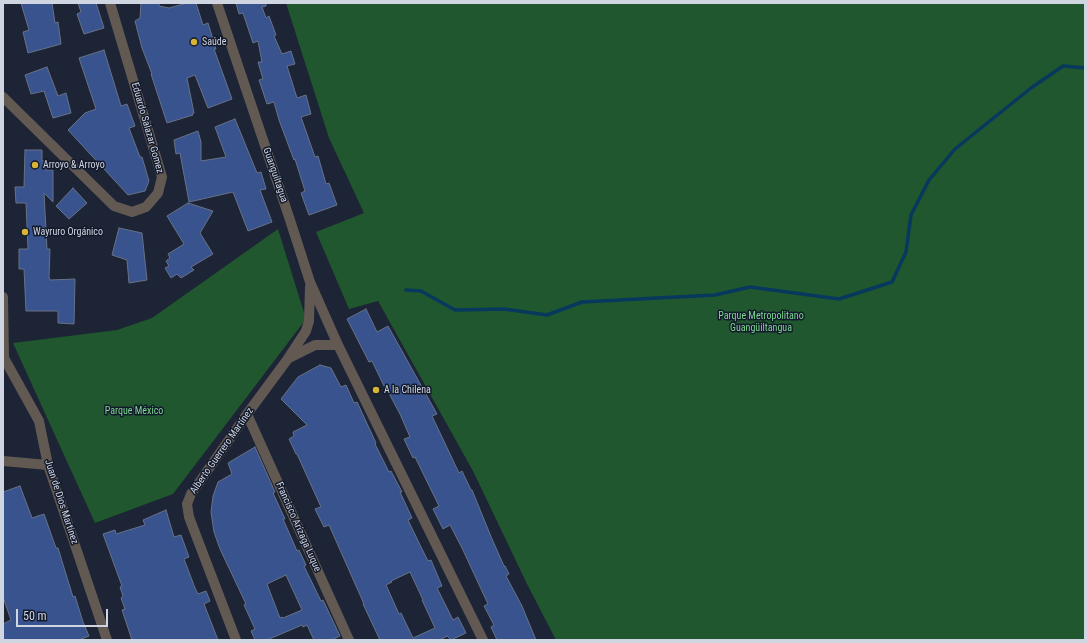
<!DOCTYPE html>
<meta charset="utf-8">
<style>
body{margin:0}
#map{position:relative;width:1088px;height:643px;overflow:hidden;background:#1c2435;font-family:"Roboto Condensed",sans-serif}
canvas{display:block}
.frame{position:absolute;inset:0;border:4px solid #cfd5e1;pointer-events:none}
.scale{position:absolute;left:16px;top:609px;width:92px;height:18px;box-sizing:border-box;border:2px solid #cfd5e1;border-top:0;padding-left:5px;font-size:12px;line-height:14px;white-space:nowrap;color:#cfd5e1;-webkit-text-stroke:3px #131a2b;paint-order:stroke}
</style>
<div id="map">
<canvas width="1088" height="643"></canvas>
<div class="frame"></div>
<div class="scale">50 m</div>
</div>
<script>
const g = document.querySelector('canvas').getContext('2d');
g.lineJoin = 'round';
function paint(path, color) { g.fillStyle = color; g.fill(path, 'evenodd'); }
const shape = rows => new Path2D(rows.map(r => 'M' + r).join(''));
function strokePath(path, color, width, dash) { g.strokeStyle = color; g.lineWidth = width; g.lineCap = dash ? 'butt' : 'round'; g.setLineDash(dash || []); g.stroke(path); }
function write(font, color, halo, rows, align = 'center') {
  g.font = font + ' "Roboto Condensed",sans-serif'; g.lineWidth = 3; g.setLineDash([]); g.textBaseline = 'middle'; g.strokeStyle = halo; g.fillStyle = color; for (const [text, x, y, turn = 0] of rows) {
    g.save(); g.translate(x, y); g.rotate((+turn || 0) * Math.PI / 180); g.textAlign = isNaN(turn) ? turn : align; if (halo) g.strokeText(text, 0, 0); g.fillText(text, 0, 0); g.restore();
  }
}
paint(shape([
 [286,3,1085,3,1085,640,556,640,527,584,473,471,378,301,349,309,316,232,364,213,329,138],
 [278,229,306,319,173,494,95,523,13,343,117,330,152,318]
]), '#20572e');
strokePath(shape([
 [406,290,421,291,455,310,504,309,547,315,582,302,715,295,750,287,839,299,892,282,906,252,911,215,929,180,955,149,1031,88,1063,66,1085,68]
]), '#07385d', 3.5);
const building = shape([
 [21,3,52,3,55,23,58,22,61,44,28,53,23,32,29,30,21,3],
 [78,3,96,3,104,28,84,34,77,14,81,12,78,3],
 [141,3,159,3,159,6,169,8,187,3,196,3,203,25,208,23,216,49,214,49,232,99,208,108,195,75,187,78,194,113,192,114,193,115,167,123,151,74,152,74,142,48,135,21,140,18,141,3],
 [236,3,266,3,266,6,262,7,266,18,269,16,276,35,274,36,282,54,291,51,295,64,287,66,297,98,306,95,311,114,301,117,315,157,318,156,326,184,329,183,337,205,309,215,301,193,305,191,295,159,294,160,279,120,274,102,267,104,259,80,263,79,258,62,262,62,258,41,253,43,243,13,239,14,236,3],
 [104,50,121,106,127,104,135,126,129,128,140,157,142,157,149,181,145,191,128,195,68,130,85,113,96,109,79,58,104,50],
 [47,67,58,96,66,93,71,113,53,118,44,91,31,94,25,75,47,67],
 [235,119,257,173,261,172,266,189,260,190,272,222,248,231,233,192,189,202,180,153,176,154,174,140,198,131,201,142,201,161,226,157,215,127,235,119],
 [25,150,42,150,42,161,46,161,46,170,53,170,53,202,44,193,47,249,50,249,49,277,50,280,75,279,74,324,58,323,58,311,26,311,24,269,19,269,19,249,28,249,26,203,16,203,15,187,24,187,25,150],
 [73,188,87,203,69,219,56,206,73,188],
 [188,203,213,211,200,233,213,254,191,267,194,270,181,278,177,274,171,278,165,268,169,266,166,261,170,258,168,254,184,244,167,216,188,203],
 [119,228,142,233,147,280,129,283,127,260,112,255,119,228],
 [366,309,377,332,388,326,437,414,432,416,459,473,462,471,471,490,472,490,492,539,504,566,505,566,509,574,506,576,522,606,536,640,497,640,491,627,494,625,484,606,488,604,462,548,450,525,443,529,433,509,439,506,415,457,413,458,404,439,410,437,400,414,385,386,384,386,372,361,369,362,347,319,366,309],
 [320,365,331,368,341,387,346,385,354,403,357,402,376,443,375,444,389,472,391,471,402,492,400,492,412,518,408,520,421,547,428,561,431,560,442,586,437,588,453,620,458,617,466,633,451,640,447,636,440,640,380,640,363,604,364,604,329,525,324,527,315,509,321,507,297,454,296,454,289,439,294,436,293,432,307,425,281,399,298,377,320,365],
 [410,572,423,600,422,600,435,628,413,638,401,613,399,614,386,585,392,582,391,581,410,572],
 [255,447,275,492,273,493,285,519,283,519,297,551,299,550,306,565,304,566,321,601,323,600,340,636,331,640,314,640,307,625,303,627,302,625,267,640,255,640,251,631,255,629,244,605,246,604,220,549,214,532,211,512,213,496,218,482,232,474,228,463,255,447],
 [286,575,302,610,283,618,282,617,280,618,267,584,286,575],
 [20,486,32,518,44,514,56,548,58,548,73,597,75,596,83,622,89,636,79,640,3,640,3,624,11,620,3,597,3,492,20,486],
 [166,510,174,537,181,535,189,557,184,559,195,588,198,594,206,591,210,601,204,604,218,640,132,640,122,610,125,609,121,598,123,596,120,587,122,586,103,534,115,530,116,534,145,525,143,520,166,510]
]);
paint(building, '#39538f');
strokePath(building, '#687287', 1);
strokePath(shape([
 [217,3,290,220,310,282,338,345,483,640],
 [3,97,114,206,132,212,146,207,158,193,162,177,110,3],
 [3,297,4,358,39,421,48,465,107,640],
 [289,358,315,345,338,345],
 [247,414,349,640],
 [3,461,48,465],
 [236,640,189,517,187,504,191,494,247,414,287,360,306,331,309,321,310,287]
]), '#625953', 10);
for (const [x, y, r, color] of [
 [194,42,4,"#d8b434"],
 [35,165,4,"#d8b434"],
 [25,232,4,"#d8b434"],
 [376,390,4,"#d8b434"]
]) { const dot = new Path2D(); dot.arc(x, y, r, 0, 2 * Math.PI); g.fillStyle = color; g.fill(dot); strokePath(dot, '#131a2b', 1.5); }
write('10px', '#cfd5e1', '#131a2b', [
 ["Saúde",202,42],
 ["Arroyo & Arroyo",43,165],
 ["Wayruro Orgánico",33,232],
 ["A la Chilena",384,390]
], 'left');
write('10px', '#cfd5e1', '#131a2b', [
 ["Eduardo Salazar Gomez",147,128,74],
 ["Guanguiltagua",275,175,71],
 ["Alberto Guerrero Martínez",222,451,-55],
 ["Juan de Dios Martinez",61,502,72],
 ["Francisco Arízaga Luque",298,527,66]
]);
write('10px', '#7dd78f', '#131a2b', [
 ["Parque Metropolitano",761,316],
 ["Guangüiltangua",761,328],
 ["Parque México",134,411]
]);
</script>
